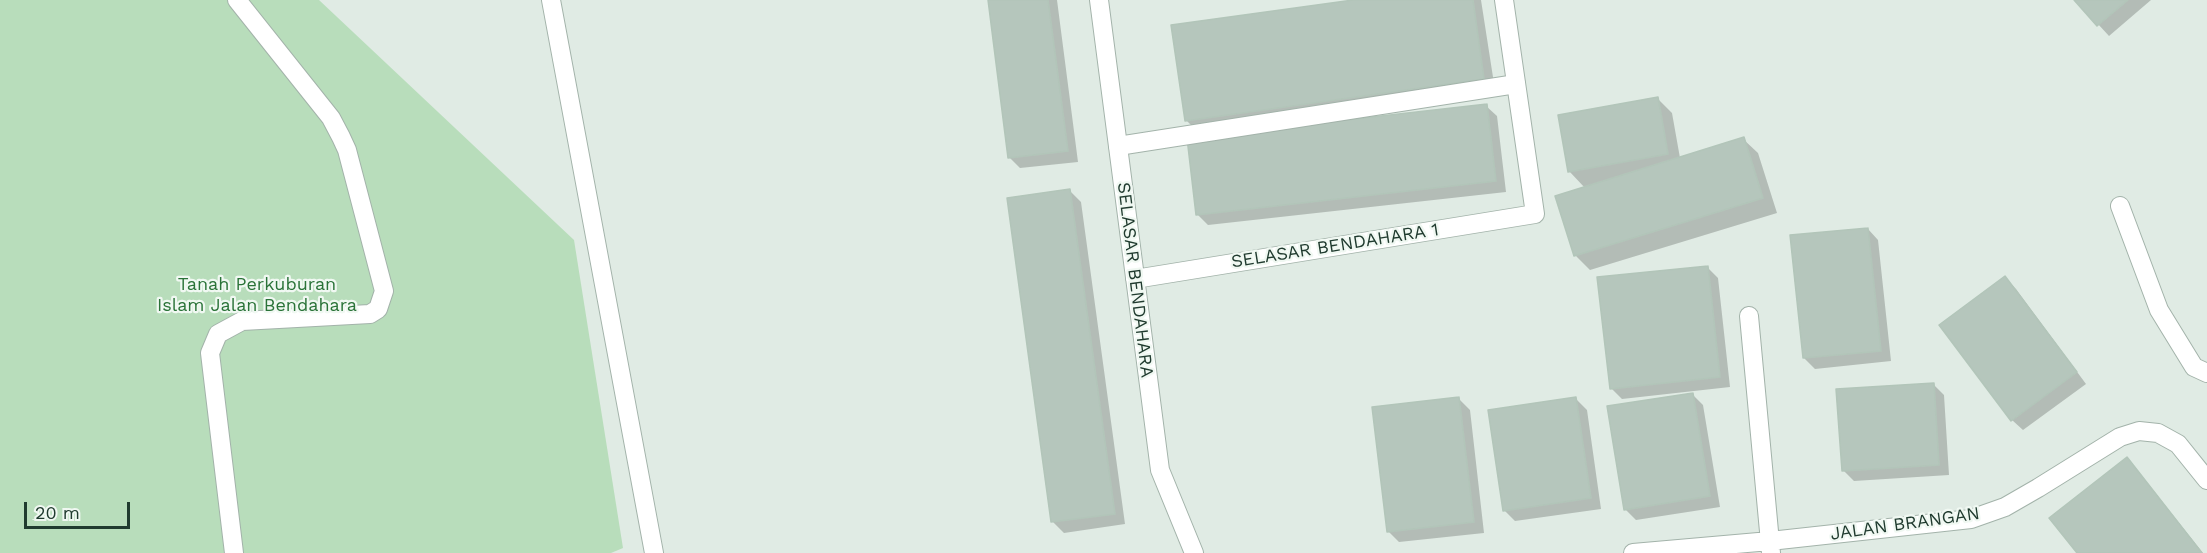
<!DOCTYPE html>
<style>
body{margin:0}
#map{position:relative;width:2207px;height:553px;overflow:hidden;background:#e0ebe4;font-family:"Work Sans",sans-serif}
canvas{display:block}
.scale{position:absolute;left:24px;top:502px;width:106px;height:27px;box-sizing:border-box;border:3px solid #203b2f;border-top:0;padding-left:8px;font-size:18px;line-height:21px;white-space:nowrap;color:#203b2f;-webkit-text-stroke:4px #f0f8f2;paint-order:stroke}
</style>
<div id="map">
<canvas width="2207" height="553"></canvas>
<div class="scale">20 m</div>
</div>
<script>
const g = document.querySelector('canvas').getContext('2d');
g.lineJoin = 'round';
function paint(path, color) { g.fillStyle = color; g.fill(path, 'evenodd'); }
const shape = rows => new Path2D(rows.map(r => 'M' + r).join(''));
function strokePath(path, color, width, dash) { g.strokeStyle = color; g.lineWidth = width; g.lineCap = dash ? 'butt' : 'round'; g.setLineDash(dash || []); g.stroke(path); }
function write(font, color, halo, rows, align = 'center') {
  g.font = font + ' "Work Sans",sans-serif'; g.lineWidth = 4.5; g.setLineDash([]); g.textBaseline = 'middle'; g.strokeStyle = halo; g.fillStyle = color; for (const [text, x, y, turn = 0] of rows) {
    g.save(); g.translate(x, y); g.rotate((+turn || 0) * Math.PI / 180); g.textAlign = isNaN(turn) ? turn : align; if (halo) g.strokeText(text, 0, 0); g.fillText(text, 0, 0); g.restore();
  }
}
paint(shape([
 [0,0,319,0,574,240,623,548,611,553,0,553]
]), '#b8ddbb');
paint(shape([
 [989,0,1057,0,1078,162,1020,168,1009,157],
 [1364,0,1481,0,1495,90,1197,131,1186,120],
 [2076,0,2151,0,2109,36],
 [1658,99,1672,113,1680,158,1743,139,1758,153,1777,213,1590,270,1576,256,1557,197,1585,188,1569,171],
 [1486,106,1497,116,1506,192,1208,225,1197,214],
 [1070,191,1081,202,1125,524,1064,533,1053,522],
 [1868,229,1878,240,1891,361,1815,369,1804,358],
 [1707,267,1718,278,1730,387,1622,399,1611,388],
 [2005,278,2016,289,2086,384,2023,430,2012,420],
 [1933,384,1944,395,1949,475,1854,481,1843,470],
 [1692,394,1703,405,1720,507,1636,520,1625,509],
 [1459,399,1470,410,1484,533,1399,542,1388,531],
 [1576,399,1587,410,1601,509,1515,521,1504,510],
 [2127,459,2137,470,2203,553,2079,553]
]), '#0003');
const building = shape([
 [988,0,1048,0,1068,151,1008,158,988,0],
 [1353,0,1473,0,1484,79,1185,121,1171,25,1353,0],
 [2074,0,2128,0,2097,26,2074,0],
 [1658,97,1668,154,1568,172,1558,115,1658,97],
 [1487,104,1496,181,1196,215,1187,138,1487,104],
 [1744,137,1763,198,1574,256,1555,196,1744,137],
 [1070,189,1115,514,1051,522,1007,198,1070,189],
 [1868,228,1881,351,1803,358,1790,235,1868,228],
 [1708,266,1720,377,1610,389,1597,277,1708,266],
 [2005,276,2077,372,2011,421,1939,325,2005,276],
 [1934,383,1939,465,1842,471,1836,389,1934,383],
 [1693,393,1710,496,1624,510,1607,406,1693,393],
 [1459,397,1474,522,1387,532,1372,407,1459,397],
 [1576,397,1591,498,1503,511,1488,410,1576,397],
 [2127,457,2202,553,2077,553,2049,518,2127,457]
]);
paint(building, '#b5c6bc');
strokePath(building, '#b2c5b9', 1.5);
const lane = shape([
 [551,0,654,553],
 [1118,146,1516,84],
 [234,553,210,353,218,334,242,321,370,314,378,309,384,291,347,150,341,137,331,118,237,0]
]);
const street = shape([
 [1099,0,1160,470,1194,553],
 [2120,206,2159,310,2194,367,2207,373],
 [1135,279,1535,214,1504,0],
 [1749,316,1771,553],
 [1633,553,1770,541,1971,519,2005,507,2038,488,2120,437,2139,431,2158,433,2178,444,2207,480]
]);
strokePath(lane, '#a3b3aa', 20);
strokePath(street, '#a3b3aa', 20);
strokePath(lane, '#fff', 18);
strokePath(street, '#fff', 18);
write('18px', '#203b2f', '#f0f8f2', [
 ["SELASAR BENDAHARA 1",1335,246,-9],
 ["SELASAR BENDAHARA",1135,280,83],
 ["JALAN BRANGAN",1905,524,-8]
]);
write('18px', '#2a7338', '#f0f8f2', [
 ["Tanah Perkuburan",257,285],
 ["Islam Jalan Bendahara",257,306]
]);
</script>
